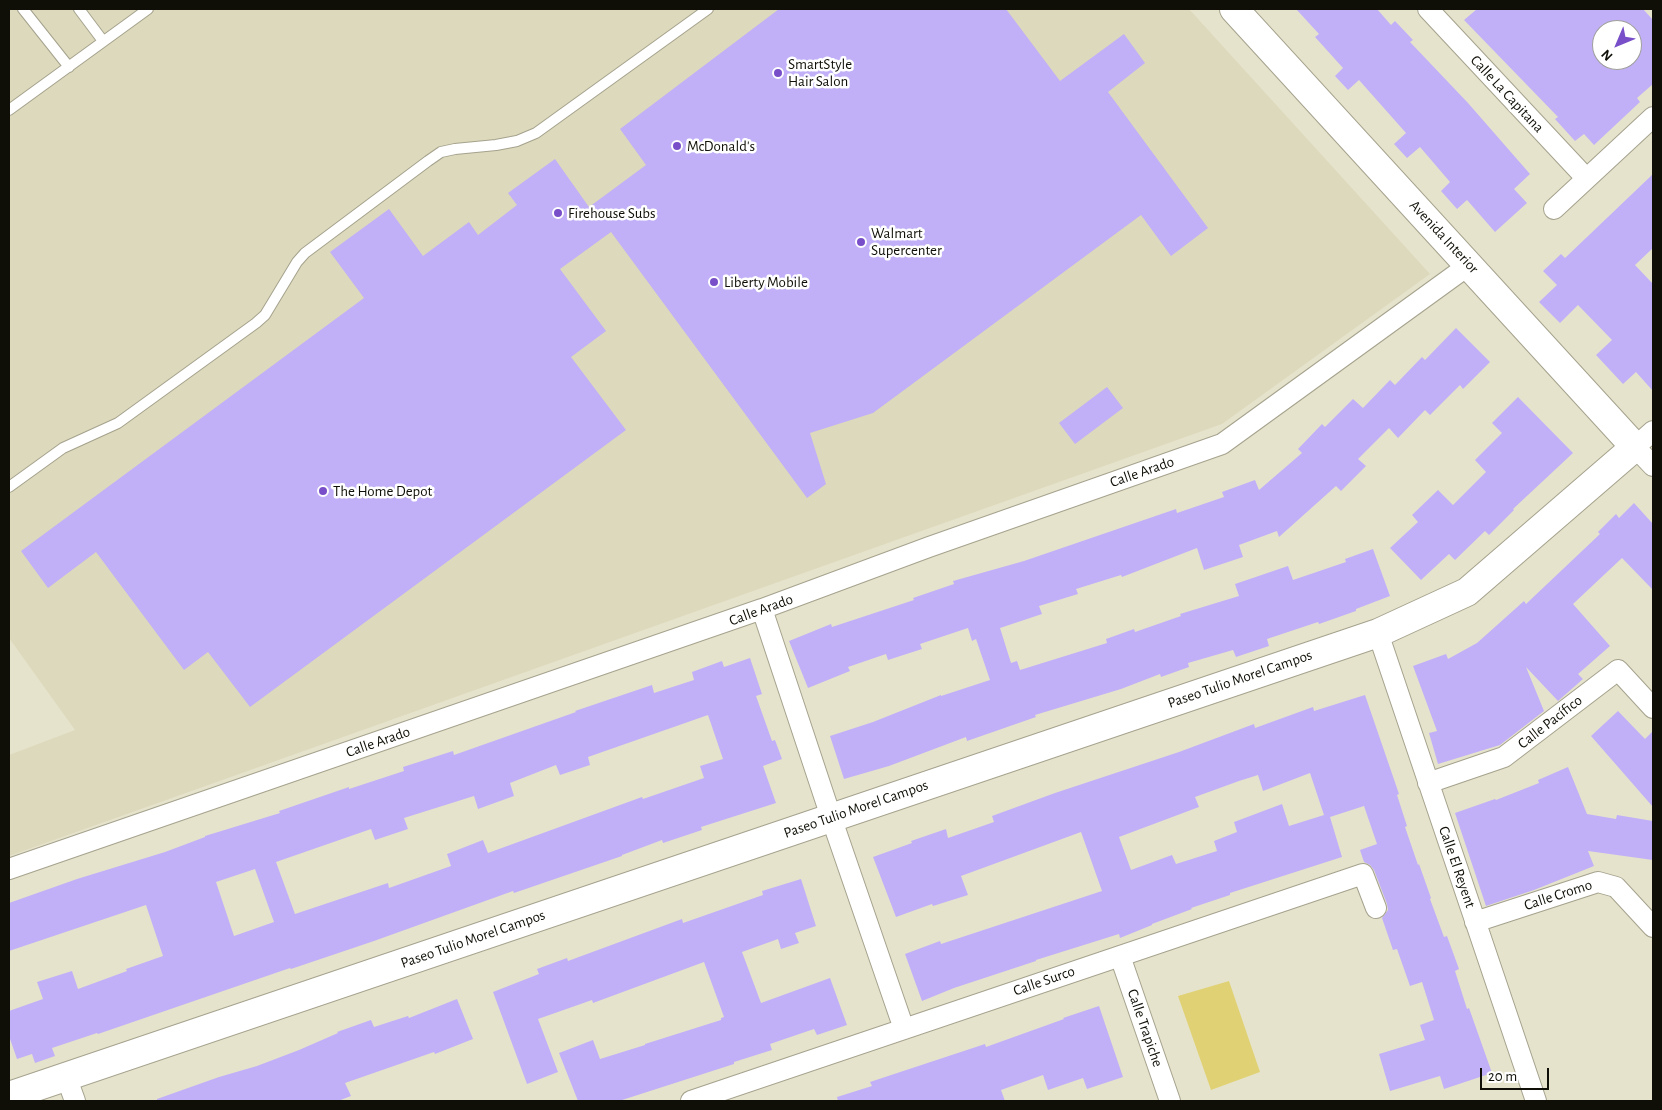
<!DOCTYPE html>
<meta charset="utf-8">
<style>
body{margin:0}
#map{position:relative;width:1662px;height:1110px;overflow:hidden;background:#e6e3cd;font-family:"Alegreya Sans",sans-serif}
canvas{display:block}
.frame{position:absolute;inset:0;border:10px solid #100f07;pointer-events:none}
.north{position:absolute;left:1592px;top:20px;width:50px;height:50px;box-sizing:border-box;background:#fff;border:1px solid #9f9f9c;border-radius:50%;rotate:225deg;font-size:14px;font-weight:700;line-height:20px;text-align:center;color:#100f07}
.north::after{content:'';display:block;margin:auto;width:18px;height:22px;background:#784fc8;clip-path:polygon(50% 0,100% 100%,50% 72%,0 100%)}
.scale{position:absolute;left:1480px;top:1068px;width:69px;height:22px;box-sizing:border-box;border:2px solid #100f07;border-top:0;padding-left:6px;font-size:15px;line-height:18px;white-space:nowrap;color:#100f07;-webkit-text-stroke:4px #fff;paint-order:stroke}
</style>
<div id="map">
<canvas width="1662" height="1110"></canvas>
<div class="frame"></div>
<div class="north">N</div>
<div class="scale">20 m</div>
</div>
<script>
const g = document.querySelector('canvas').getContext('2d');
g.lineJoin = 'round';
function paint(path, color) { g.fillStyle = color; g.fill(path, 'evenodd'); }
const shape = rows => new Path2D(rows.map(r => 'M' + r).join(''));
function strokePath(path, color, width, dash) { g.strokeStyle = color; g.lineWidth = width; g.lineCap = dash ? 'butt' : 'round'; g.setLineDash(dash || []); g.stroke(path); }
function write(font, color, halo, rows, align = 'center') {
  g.font = font + ' "Alegreya Sans",sans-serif'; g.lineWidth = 5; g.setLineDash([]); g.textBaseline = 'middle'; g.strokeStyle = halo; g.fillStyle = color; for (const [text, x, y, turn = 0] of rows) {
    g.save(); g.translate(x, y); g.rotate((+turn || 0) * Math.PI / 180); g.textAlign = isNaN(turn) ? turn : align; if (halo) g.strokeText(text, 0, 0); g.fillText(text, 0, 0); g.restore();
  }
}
paint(shape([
 [9,9,1189,9,1430,274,1222,424,9,856,9,755,75,730,9,638]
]), '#ddd9bc');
paint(shape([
 [1229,981,1260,1072,1211,1090,1178,996]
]), '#e0d274');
paint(shape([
 [779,9,1006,9,1060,81,1124,34,1145,63,1108,92,1208,228,1171,256,1141,215,873,413,810,433,826,484,807,498,611,232,560,269,606,331,571,357,626,430,250,707,208,652,184,670,96,552,48,588,21,551,364,298,330,252,389,209,423,256,469,222,478,235,517,205,508,193,555,159,589,207,646,165,620,129],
 [1296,9,1377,9,1391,25,1395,21,1413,40,1410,42,1468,103,1530,174,1514,189,1527,203,1495,232,1467,200,1457,209,1441,191,1450,182,1420,147,1407,158,1394,144,1406,133,1359,80,1348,90,1335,76,1343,68,1315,37,1319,34],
 [1477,9,1643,9,1653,20,1653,84,1637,98,1640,102,1594,145,1584,134,1575,141,1555,119,1558,117,1464,20],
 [1602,30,1632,30,1632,60,1602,60],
 [1653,174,1653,248,1635,265,1653,284,1653,391,1636,372,1623,384,1596,355,1612,340,1578,305,1560,323,1539,302,1557,285,1543,271,1561,254,1565,258],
 [1456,328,1490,362,1463,389,1460,385,1430,415,1425,410,1398,438,1389,428,1358,459,1366,466,1341,491,1336,486,1279,537,1277,531,1239,545,1243,557,1204,570,1197,548,1122,577,1121,575,1076,589,1078,594,1039,606,1042,614,1000,628,1011,663,1017,661,1020,670,1107,643,1106,639,1134,629,1135,632,1181,616,1180,614,1239,596,1235,584,1288,566,1293,580,1346,562,1345,559,1373,549,1390,596,1356,609,1356,611,1319,624,1318,622,1267,639,1269,646,1236,657,1233,650,1188,663,1189,667,1161,677,1160,674,1121,689,1035,715,1036,717,967,741,966,737,889,766,844,779,830,736,873,722,941,695,941,696,990,680,976,639,972,641,968,628,920,644,922,649,888,660,886,654,848,667,850,671,808,688,789,641,831,624,832,627,914,600,913,598,954,584,953,581,1024,561,1176,509,1177,513,1224,497,1222,492,1255,480,1259,490,1302,453,1298,449,1322,424,1325,427,1353,399,1363,408,1390,380,1395,385,1422,357,1425,360],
 [1107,387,1123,408,1075,444,1059,423],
 [1518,397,1573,453,1513,509,1514,510,1489,535,1485,531,1455,560,1449,554,1421,580,1390,548,1418,522,1412,515,1438,490,1453,505,1486,472,1475,460,1502,433,1492,423],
 [1634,503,1653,524,1653,590,1622,558,1573,604,1610,646,1578,674,1583,679,1558,701,1526,667,1544,711,1500,745,1438,764,1429,733,1437,731,1413,666,1446,654,1448,659,1477,643,1524,601,1526,604,1600,534,1598,532,1616,514,1619,518],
 [750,658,762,694,756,696,772,741,775,740,782,759,763,766,776,803,701,827,702,830,663,843,662,840,622,855,622,856,514,893,513,891,374,941,291,969,290,968,98,1034,97,1033,52,1048,55,1056,35,1063,32,1054,17,1059,9,1036,9,1011,43,999,37,982,72,971,78,989,127,971,126,969,163,956,146,905,9,951,9,903,77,879,165,852,205,837,205,836,280,813,279,811,349,787,349,789,404,771,403,767,453,751,454,755,576,712,575,711,652,685,654,693,694,680,692,672,722,661,724,667],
 [708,715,723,759,700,766,704,778,643,799,642,797,488,853,483,840,447,854,451,866,389,888,388,883,295,914,276,862,371,829,375,840,408,829,404,818,474,796,478,809,514,796,510,783,556,765,560,775,590,765,588,757],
 [255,869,274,922,234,936,216,882],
 [1365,695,1399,794,1397,795,1407,826,1405,827,1418,865,1419,864,1431,898,1430,899,1444,937,1447,936,1459,969,1455,971,1467,1009,1469,1008,1492,1073,1444,1089,1440,1076,1390,1091,1379,1054,1425,1040,1420,1025,1434,1020,1422,982,1410,986,1397,949,1393,950,1382,918,1388,910,1387,904,1374,870,1370,865,1364,862,1360,850,1377,844,1364,806,1330,817,1342,857,1230,893,1230,895,1191,908,1192,909,1152,924,1152,925,1120,938,1119,934,1036,960,1036,961,954,988,922,1001,905,954,940,941,941,944,1102,891,1081,832,961,876,968,895,933,906,932,904,896,917,873,857,912,843,911,841,946,829,948,838,994,822,992,816,1055,793,1179,752,1254,724,1255,728,1313,707,1314,711],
 [1310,773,1324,815,1289,826,1282,804,1234,822,1237,832,1214,841,1217,851,1176,864,1172,855,1131,870,1119,837,1199,807,1195,797,1239,781,1258,775,1263,791],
 [1618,711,1645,739,1653,731,1653,807,1591,736],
 [1568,767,1587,814,1616,819,1617,815,1653,821,1653,860,1588,851,1594,866,1534,890,1486,906,1455,813,1495,799,1496,800,1539,783,1538,780],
 [801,879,816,926,795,933,799,943,781,949,778,939,742,952,761,1003,830,978,847,1025,817,1035,814,1029,770,1044,772,1050,734,1062,734,1064,619,1101,578,1101,559,1053,593,1040,600,1059,645,1045,645,1044,721,1020,721,1018,724,1017,704,962,593,1003,592,1000,538,1019,558,1072,527,1084,493,992,539,974,537,969,567,958,568,961,682,919,683,923,763,895,762,891],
 [457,999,473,1039,435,1054,434,1052,345,1083,351,1096,338,1101,157,1101,157,1099,219,1077,257,1066,299,1050,338,1033,337,1032,371,1020,374,1027,408,1016,409,1018],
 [1099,1006,1123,1077,1087,1089,1083,1078,1048,1090,1043,1075,1001,1090,1005,1101,838,1101,837,1097,872,1086,870,1082,985,1044,986,1047,1064,1019,1063,1018]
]), '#c1b0f7');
const lane = shape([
 [23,9,69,67],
 [79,9,103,41],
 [9,110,148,9],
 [9,487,63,448,118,423,256,323,265,315,297,262,305,253,428,161,441,152,455,149,496,145,517,141,536,133,708,9]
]);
const street = shape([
 [1428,9,1586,178],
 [1554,209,1653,117],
 [1653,431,1635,447,1653,466],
 [762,609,831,817,904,1029],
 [1378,633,1536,1101],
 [1428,783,1504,757,1618,670,1653,708],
 [9,869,762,609,929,547,1222,444,1469,265],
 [1475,922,1598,882,1616,887,1653,927],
 [1120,956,1170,1101],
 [66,1076,75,1101],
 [691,1101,1363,874,1376,908]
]);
const secondary = shape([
 [9,1096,1378,633,1467,592,1635,447,1234,9]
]);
strokePath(lane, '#a5a28d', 12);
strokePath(street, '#a5a28d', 22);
strokePath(secondary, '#a5a28d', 30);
strokePath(lane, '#fff', 10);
strokePath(street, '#fff', 20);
strokePath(secondary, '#fff', 28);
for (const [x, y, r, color] of [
 [778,73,5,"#784fc8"],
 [677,146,5,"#784fc8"],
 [558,213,5,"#784fc8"],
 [861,242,5,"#784fc8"],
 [714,282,5,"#784fc8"],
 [323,491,5,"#784fc8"]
]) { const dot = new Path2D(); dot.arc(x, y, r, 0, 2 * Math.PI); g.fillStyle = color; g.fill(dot); strokePath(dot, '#fff', 2); }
write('15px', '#100f07', '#fff', [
 ["SmartStyle",788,64],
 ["Hair Salon",788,81],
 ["McDonald's",687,146],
 ["Firehouse Subs",568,213],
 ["Walmart",871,233],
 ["Supercenter",871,250],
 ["Liberty Mobile",724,282],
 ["The Home Depot",333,491]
], 'left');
write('15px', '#100f07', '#fff', [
 ["Calle La Capitana",1507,94,47],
 ["Avenida Interior",1444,237,47],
 ["Calle Arado",1142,472,-19],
 ["Calle Arado",761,610,-20],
 ["Paseo Tulio Morel Campos",1240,679,-19],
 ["Calle Pacífico",1550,722,-38],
 ["Calle Arado",378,742,-19],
 ["Paseo Tulio Morel Campos",856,809,-19],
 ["Calle El Reyent",1457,867,71],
 ["Calle Cromo",1558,895,-18],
 ["Paseo Tulio Morel Campos",473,939,-19],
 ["Calle Surco",1044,981,-19],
 ["Calle Trapiche",1145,1028,71]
]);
</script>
